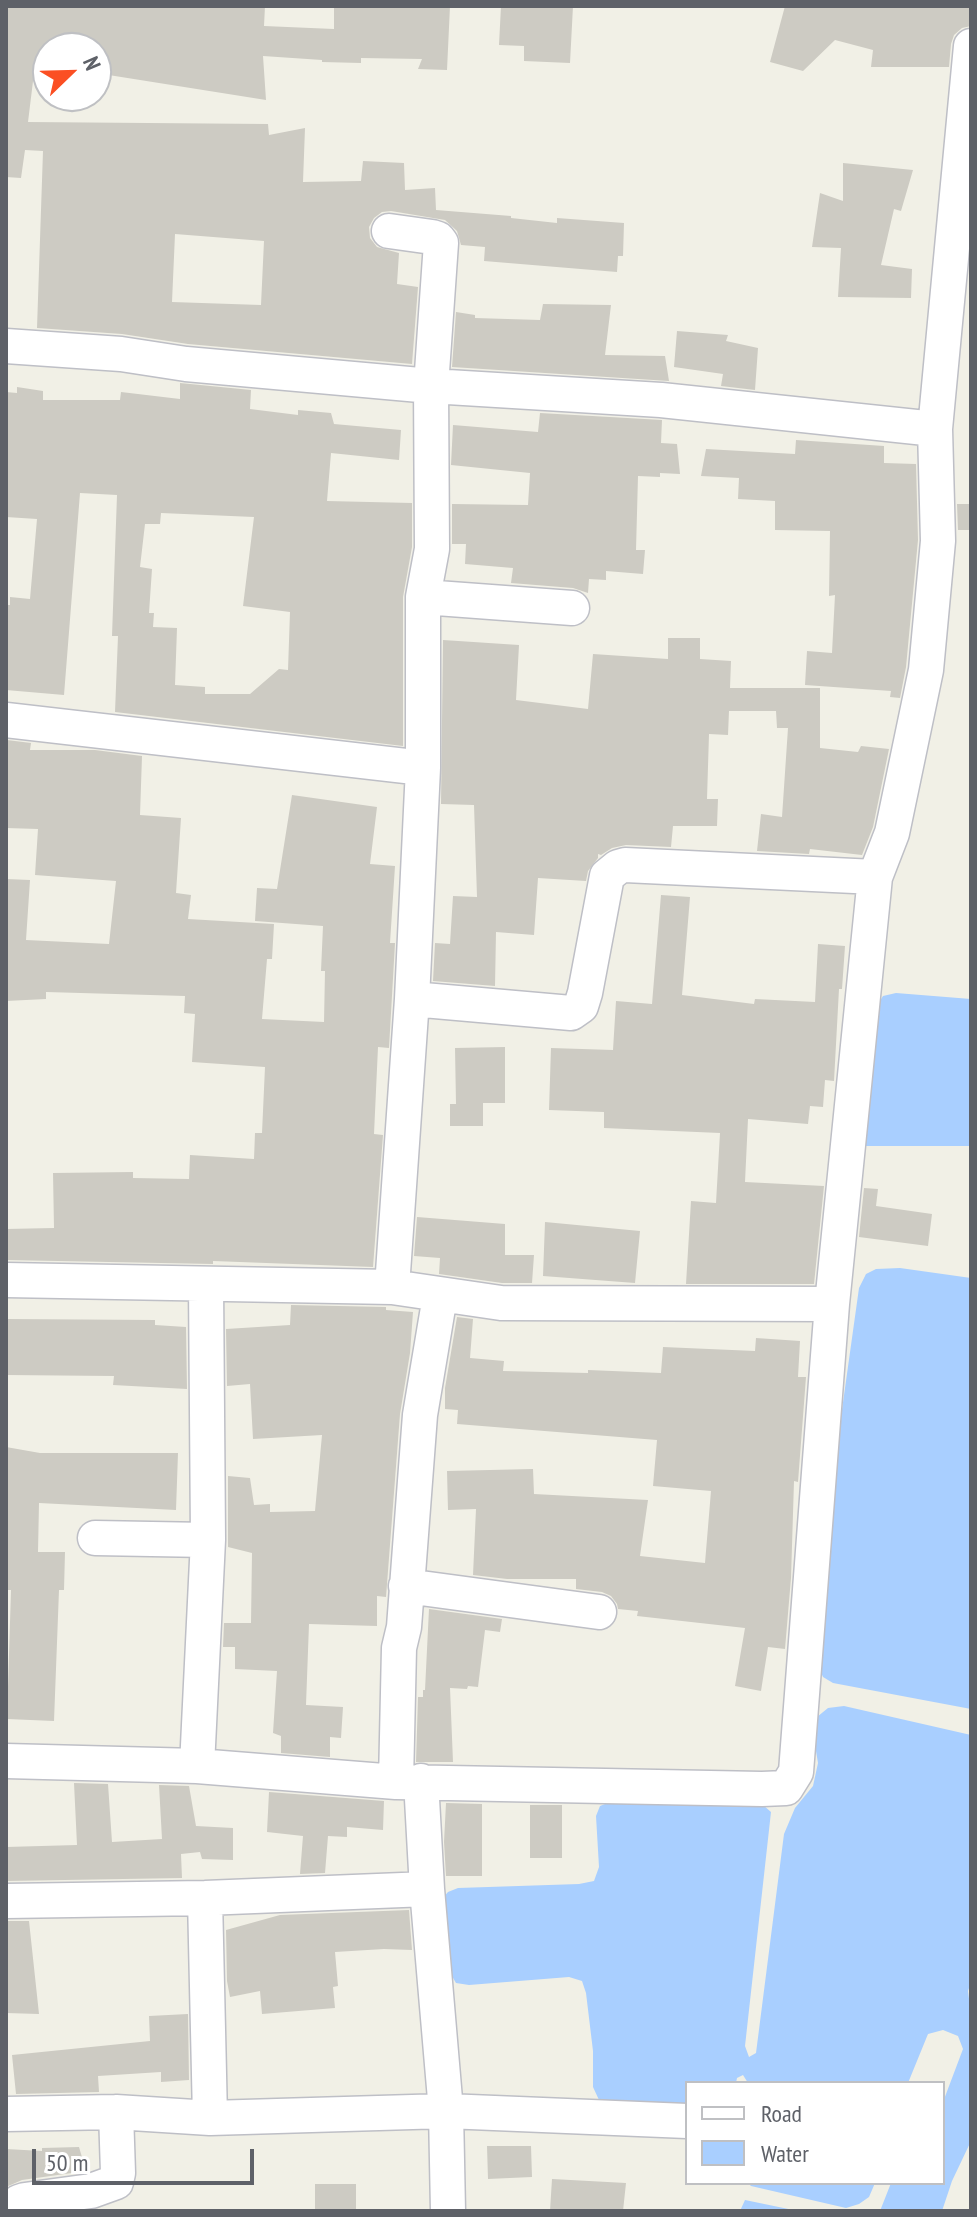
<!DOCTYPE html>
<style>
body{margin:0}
#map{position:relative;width:977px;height:2217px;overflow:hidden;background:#f1f0e6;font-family:"PT Sans Narrow",sans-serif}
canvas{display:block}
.frame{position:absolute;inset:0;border:8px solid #5e6168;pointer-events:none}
.legend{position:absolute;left:685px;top:2081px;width:260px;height:104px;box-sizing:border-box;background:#fff;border:2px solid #bfc0c3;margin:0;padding:10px 14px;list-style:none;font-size:24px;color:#5e6168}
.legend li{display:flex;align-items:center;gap:16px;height:40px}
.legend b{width:40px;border:2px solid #bfc0c3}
.north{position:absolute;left:32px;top:32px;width:80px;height:80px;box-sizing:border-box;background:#fff;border:2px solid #bfc0c3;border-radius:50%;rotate:67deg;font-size:22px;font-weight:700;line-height:32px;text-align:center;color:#5e6168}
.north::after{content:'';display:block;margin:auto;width:28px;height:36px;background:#fb4f23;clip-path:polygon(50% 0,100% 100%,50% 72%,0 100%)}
.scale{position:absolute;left:32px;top:2149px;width:222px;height:36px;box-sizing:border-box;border:4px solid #5e6168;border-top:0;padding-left:10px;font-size:24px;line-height:28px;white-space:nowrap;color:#5e6168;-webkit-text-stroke:6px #fff;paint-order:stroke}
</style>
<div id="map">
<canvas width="977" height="2217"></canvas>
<div class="frame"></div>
<ul class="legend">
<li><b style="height:10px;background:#fff"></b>Road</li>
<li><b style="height:22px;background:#a9cfff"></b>Water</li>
</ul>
<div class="north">N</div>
<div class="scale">50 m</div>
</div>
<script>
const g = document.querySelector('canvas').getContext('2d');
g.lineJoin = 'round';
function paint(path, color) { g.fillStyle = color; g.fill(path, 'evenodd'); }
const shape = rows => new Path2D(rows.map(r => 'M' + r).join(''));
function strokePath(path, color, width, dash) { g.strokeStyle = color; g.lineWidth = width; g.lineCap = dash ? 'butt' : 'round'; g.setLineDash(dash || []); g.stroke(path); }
paint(shape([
 [896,993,971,999,971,1146,866,1146,862,1131,876,1007,883,996],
 [900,1268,971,1278,971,1709,833,1683,823,1677,819,1668,832,1481,859,1288,866,1274,876,1269],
 [844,1706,971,1735,971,1982,968,1991,971,2014,971,2141,952,2181,942,2211,880,2211,891,2183,943,2183,943,2102,963,2049,958,2036,943,2030,928,2034,908,2083,748,2083,743,2075,737,2078,736,2083,687,2083,687,2108,599,2100,593,2087,593,2051,586,1993,582,1981,569,1977,469,1985,456,1983,449,1971,440,1901,448,1892,458,1888,579,1884,594,1881,599,1867,596,1816,600,1806,610,1802,763,1805,771,1812,745,2046,749,2057,756,2053,784,1834,795,1808,813,1786,818,1763,813,1733,817,1717,828,1708],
 [748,2183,875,2183,869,2197,859,2204,846,2208,751,2186],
 [745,2200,798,2211,740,2211]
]), '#a9cfff');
paint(shape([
 [6,6,265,6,264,26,334,29,334,6,450,6,447,70,418,69,422,59,361,58,361,63,322,62,322,60,263,56,266,100,96,73,96,48,48,48,48,67,34,73,28,122,268,124,269,135,305,128,303,182,361,181,363,161,404,163,405,190,435,188,436,210,511,216,511,218,557,223,557,218,624,223,623,256,618,256,617,272,484,261,485,247,461,245,457,231,445,220,391,211,382,212,374,218,369,227,370,238,377,247,399,253,397,284,418,287,412,364,188,344,122,334,37,328,43,151,25,150,21,178,6,177],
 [175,234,264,241,261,305,172,302],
 [501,6,573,6,570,63,524,61,524,46,499,45],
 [785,6,971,6,971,26,962,28,954,35,951,44,949,67,871,67,873,50,835,40,803,71,770,62],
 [843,163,913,170,901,211,894,209,881,265,912,269,911,298,838,297,841,248,812,247,820,193,843,201],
 [543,304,611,305,605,355,665,356,669,381,452,367,456,312,475,315,475,318,540,320],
 [677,331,728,335,726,341,758,348,755,390,721,386,723,374,674,367],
 [180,383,251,390,250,409,298,415,298,410,331,413,334,424,401,430,399,460,331,453,327,501,412,503,412,547,403,597,403,746,115,712,118,636,112,636,117,495,80,493,64,695,6,690,6,605,10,605,10,597,30,599,37,519,6,517,6,392,17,393,17,387,43,391,43,400,120,400,121,392,180,399],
 [161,513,254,517,243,606,290,612,288,670,279,669,250,694,205,694,205,687,175,685,177,628,153,627,154,613,149,613,152,569,140,567,145,524,160,524],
 [540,413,662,420,661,443,677,444,680,474,660,473,660,477,638,476,636,550,645,550,643,574,606,571,606,580,589,579,588,593,573,588,511,583,513,568,465,564,466,544,452,544,452,504,528,505,530,473,451,465,453,425,538,432],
 [796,440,884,446,884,463,916,464,918,540,906,667,900,698,890,697,891,691,805,685,807,651,832,653,835,595,829,596,830,531,775,530,775,501,738,499,739,478,701,476,706,449,795,454],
 [957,504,971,504,971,530,958,530],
 [668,638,700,638,700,659,731,661,730,688,820,688,820,748,858,752,861,746,889,749,873,827,862,855,810,849,809,854,757,851,761,814,782,817,788,728,777,728,776,711,729,711,728,735,709,734,707,799,718,799,717,826,673,826,671,847,626,845,612,848,601,855,598,854,598,858,588,871,586,881,538,878,534,935,496,932,495,986,433,981,435,943,450,944,453,896,477,897,474,805,441,804,443,640,519,645,516,700,588,709,593,654,668,659],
 [7,740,31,743,30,750,95,750,142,756,140,815,181,818,176,893,191,895,188,919,274,924,272,959,267,959,262,1019,324,1022,325,971,321,971,323,926,255,921,257,888,277,889,292,795,377,807,370,864,395,866,390,943,395,943,389,1048,378,1047,374,1134,383,1135,373,1267,213,1261,213,1264,6,1260,6,1229,54,1228,53,1173,133,1172,133,1178,189,1179,190,1155,254,1159,255,1133,262,1133,265,1067,192,1062,195,1014,184,1013,185,996,46,992,46,999,6,1001,6,879,30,880,26,940,109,944,116,881,35,875,38,829,6,828],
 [661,895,690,897,682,995,754,1004,755,999,815,1002,818,944,845,946,842,989,839,989,834,1081,825,1080,823,1107,810,1106,808,1124,748,1119,745,1182,824,1186,814,1284,686,1284,691,1201,716,1203,720,1133,604,1128,604,1112,549,1110,551,1048,613,1050,616,1001,652,1004],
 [505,1047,505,1103,483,1103,483,1126,450,1126,450,1104,456,1104,455,1048],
 [864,1188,878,1189,876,1206,932,1214,928,1246,859,1237],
 [417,1217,505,1224,505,1255,534,1255,532,1283,502,1283,439,1274,440,1258,414,1256],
 [545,1222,640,1231,635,1283,543,1276],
 [291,1305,386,1307,386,1310,413,1312,410,1353,400,1414,386,1597,377,1596,377,1626,309,1624,306,1705,343,1707,341,1738,330,1737,330,1757,281,1753,281,1736,273,1733,277,1671,235,1669,235,1647,223,1647,224,1623,251,1623,252,1553,228,1547,228,1476,250,1478,254,1505,270,1504,270,1512,315,1511,322,1435,253,1439,250,1384,227,1386,226,1329,290,1325],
 [457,1317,473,1319,470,1358,504,1361,503,1371,588,1373,588,1370,661,1373,663,1347,755,1351,756,1338,800,1341,798,1377,806,1377,798,1482,794,1481,791,1578,785,1649,768,1647,761,1691,735,1686,745,1628,637,1616,638,1611,618,1609,617,1604,611,1596,602,1592,576,1589,576,1579,507,1579,473,1575,476,1509,448,1510,447,1471,533,1469,534,1494,648,1500,640,1556,705,1563,711,1491,653,1486,657,1440,457,1424,458,1410,445,1409,445,1388],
 [6,1319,155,1320,155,1325,186,1327,187,1389,113,1385,114,1376,6,1375],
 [6,1447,40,1453,178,1453,176,1510,39,1503,38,1552,65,1552,64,1590,59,1590,54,1721,7,1719,11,1590,6,1590],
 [429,1609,502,1619,500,1632,485,1630,478,1687,468,1686,467,1689,450,1688,453,1762,416,1762,418,1697,423,1697,423,1690,425,1690],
 [74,1783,108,1784,112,1842,162,1839,159,1785,189,1786,196,1826,233,1828,233,1860,202,1859,200,1852,181,1854,182,1878,6,1881,6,1847,77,1845],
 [269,1792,384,1801,383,1830,347,1827,347,1837,328,1836,325,1873,300,1874,303,1836,267,1832],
 [446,1803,482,1804,482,1876,446,1876,444,1842],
 [530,1805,562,1805,562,1858,530,1858],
 [409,1910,412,1950,384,1949,335,1952,338,1986,333,1987,335,2008,262,2014,260,1991,230,1997,227,1981,226,1930,280,1915],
 [6,1921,29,1921,39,2014,6,2013],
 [188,2014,189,2080,161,2082,161,2072,98,2076,99,2092,16,2094,12,2055,150,2041,149,2016],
 [487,2146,531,2146,532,2177,488,2179],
 [79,2147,86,2171,22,2180,6,2187,6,2149,42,2151,42,2148],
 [552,2179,626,2183,623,2211,550,2211],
 [315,2184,356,2184,356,2211,315,2211]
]), '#cdcbc3');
const minor = shape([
 [389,231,432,237,438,239,441,243,431,386,432,549,423,597,423,768,412,999,392,1287],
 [6,346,121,354,186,364,431,386,661,400,935,429],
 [423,597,572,608],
 [6,720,423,768],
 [412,999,571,1013,581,1006,585,993,607,876,618,867,625,865,875,877],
 [6,1280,392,1287,501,1303,832,1304],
 [95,1538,208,1540],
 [406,1586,599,1612],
 [6,1761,197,1766,396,1782,762,1789,786,1788,796,1772,832,1304,875,877,892,833,926,670,938,541,935,429,971,46],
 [197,1766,208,1540,206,1284],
 [421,1781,427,1889,446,2111,448,2211],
 [396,1782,399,1648,404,1627,420,1415,440,1296],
 [205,1898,210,2118],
 [6,1901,205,1898,427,1889],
 [6,2114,116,2112,210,2118,446,2111,687,2121],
 [16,2211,19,2202,25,2200,91,2191,116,2182,118,2173,116,2112]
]);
strokePath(minor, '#bebfc6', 37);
strokePath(minor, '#fff', 34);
</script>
